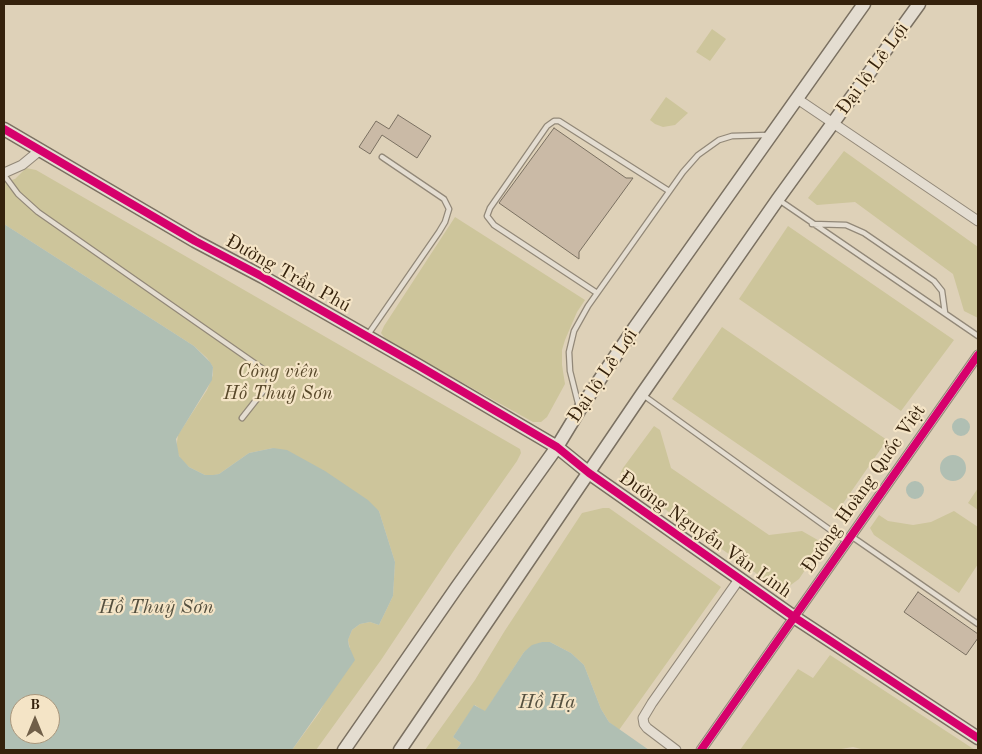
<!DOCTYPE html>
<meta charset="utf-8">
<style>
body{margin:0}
#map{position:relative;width:982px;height:754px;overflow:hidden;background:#ded1b8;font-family:"Old Standard TT",serif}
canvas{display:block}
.frame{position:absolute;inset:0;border:5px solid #35220c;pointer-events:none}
.north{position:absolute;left:10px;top:694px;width:50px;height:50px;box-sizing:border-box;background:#f4e4c6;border:1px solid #a8967c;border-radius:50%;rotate:0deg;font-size:14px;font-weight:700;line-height:20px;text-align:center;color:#35220c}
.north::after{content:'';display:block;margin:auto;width:18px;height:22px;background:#705f48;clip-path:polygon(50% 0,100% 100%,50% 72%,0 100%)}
</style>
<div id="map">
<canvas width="982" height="754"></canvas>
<div class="frame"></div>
<div class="north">B</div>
</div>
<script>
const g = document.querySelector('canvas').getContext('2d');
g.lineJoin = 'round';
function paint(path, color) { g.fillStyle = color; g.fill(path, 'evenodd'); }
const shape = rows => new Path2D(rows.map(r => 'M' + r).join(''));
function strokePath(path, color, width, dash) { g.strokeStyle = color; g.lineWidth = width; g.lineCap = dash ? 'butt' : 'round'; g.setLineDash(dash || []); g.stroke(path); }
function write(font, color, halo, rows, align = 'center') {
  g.font = font + ' "Old Standard TT",serif'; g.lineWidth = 4.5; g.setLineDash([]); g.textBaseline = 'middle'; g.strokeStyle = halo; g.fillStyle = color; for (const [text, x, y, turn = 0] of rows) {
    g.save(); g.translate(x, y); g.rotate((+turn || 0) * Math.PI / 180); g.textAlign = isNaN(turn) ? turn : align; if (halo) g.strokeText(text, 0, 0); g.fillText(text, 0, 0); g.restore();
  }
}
paint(shape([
 [712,29,726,39,710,61,696,52],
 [666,97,688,113,675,125,663,127,655,124,650,120],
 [844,151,978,247,978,318,964,311,953,274,855,202,817,205,808,198],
 [26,168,36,170,520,449,521,453,517,461,453,552,381,660,316,750,292,750,319,713,351,653,348,640,352,630,360,624,370,622,379,625,393,596,395,562,379,511,273,448,249,453,219,474,210,476,205,475,189,467,181,460,176,449,178,435,207,390,213,375,213,367,207,358,194,346,4,224,4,182,15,179],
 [455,217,585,300,577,312,565,340,562,350,562,365,565,384,547,417,541,422,533,422,386,340,381,333,384,326],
 [788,226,954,340,901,411,739,299],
 [722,327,887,440,837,512,672,399],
 [654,426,660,430,671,468,769,535,802,531,823,543,799,579,788,587,780,587,770,583,622,479,620,474,623,468],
 [978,488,978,510,968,503],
 [603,508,609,508,721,587,619,730,609,722,601,709,584,665,571,653,550,642,542,642,524,652,485,712,475,705,453,737,461,743,456,750,425,750,475,680,504,632,582,513],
 [954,511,978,527,978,564,959,593,874,535,870,528,879,515,888,521,913,525,931,522],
 [830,655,975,750,865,750,853,747,835,750,740,750,798,669,813,678]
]), '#cdc59b');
paint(shape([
 [4,224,194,346,210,362,213,367,212,380,176,439,179,456,189,467,205,475,213,475,219,474,249,453,273,448,287,450,325,471,368,500,379,511,395,562,393,596,379,625,370,622,360,624,352,630,348,640,349,646,355,660,292,750,4,749],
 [20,704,50,704,50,734,20,734],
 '952 427a9 9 0 1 1 18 0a9 9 0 1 1-18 0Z',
 '940 468a13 13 0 1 1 26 0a13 13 0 1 1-26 0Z',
 '906 490a9 9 0 1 1 18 0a9 9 0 1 1-18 0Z',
 [542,642,550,642,571,653,584,665,601,709,609,722,649,750,456,750,461,743,453,737,474,705,485,711,524,652,532,645]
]), '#b0bfb3');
const building = shape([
 [398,115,431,136,417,158,382,135,370,154,359,147,376,121,389,129,398,115],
 [554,128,626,178,633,178,579,252,579,259,499,203,554,128],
 [918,592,978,634,978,638,966,655,904,612,918,592]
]);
paint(building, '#cabaa6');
strokePath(building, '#7a7061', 1);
const lane = shape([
 [4,175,18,194,38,212,266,371,270,378,268,385,242,418],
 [779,200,978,336],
 [812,224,846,225,864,233,934,281,942,291,945,313],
 [597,293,494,225,487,216,490,208,547,126,554,121,559,121,669,191],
 [367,336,439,232,445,222,449,209,444,199,382,157],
 [643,395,847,542],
 [579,407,570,371,569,352,574,331,588,306,683,172,698,155,719,140,732,136,768,135],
 [851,536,978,624]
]);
const street = shape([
 [796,98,978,221],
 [4,173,22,165,39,151],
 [676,750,647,728,644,724,643,718,652,703,740,578],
 [701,750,978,355]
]);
const secondary = shape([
 [4,129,195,241,263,277,419,366,557,447,589,473,794,617,978,738],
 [344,750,457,587,557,447,580,409,635,327,864,4],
 [400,750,642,394,778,199,919,4]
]);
strokePath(lane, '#928878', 7);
strokePath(street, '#928878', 11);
strokePath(secondary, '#7a7061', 15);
strokePath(lane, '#e4ddd1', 4.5);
strokePath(street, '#e4ddd1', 9);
strokePath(secondary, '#e4ddd1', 12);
strokePath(shape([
 [4,129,195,241,263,277,419,366,557,447,589,473,794,617,978,738],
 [701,750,978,355]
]), '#d6006c', 8);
write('19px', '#35220c', '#f4e4c6', [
 ["Đại lộ Lê Lợi",873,69,-54],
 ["Đường Trần Phú",288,274,29],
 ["Đại lộ Lê Lợi",603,376,-56],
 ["Đường Hoàng Quốc Việt",864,489,-55],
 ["Đường Nguyễn Văn Linh",705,535,35]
]);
write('italic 19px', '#58482a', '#f4e4c6', [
 ["Công viên",278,372],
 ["Hồ Thuỷ Sơn",278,394]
]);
write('italic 20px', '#544f3e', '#f4e4c6', [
 ["Hồ Thuỷ Sơn",156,608],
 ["Hồ Hạ",547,703]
]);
</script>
